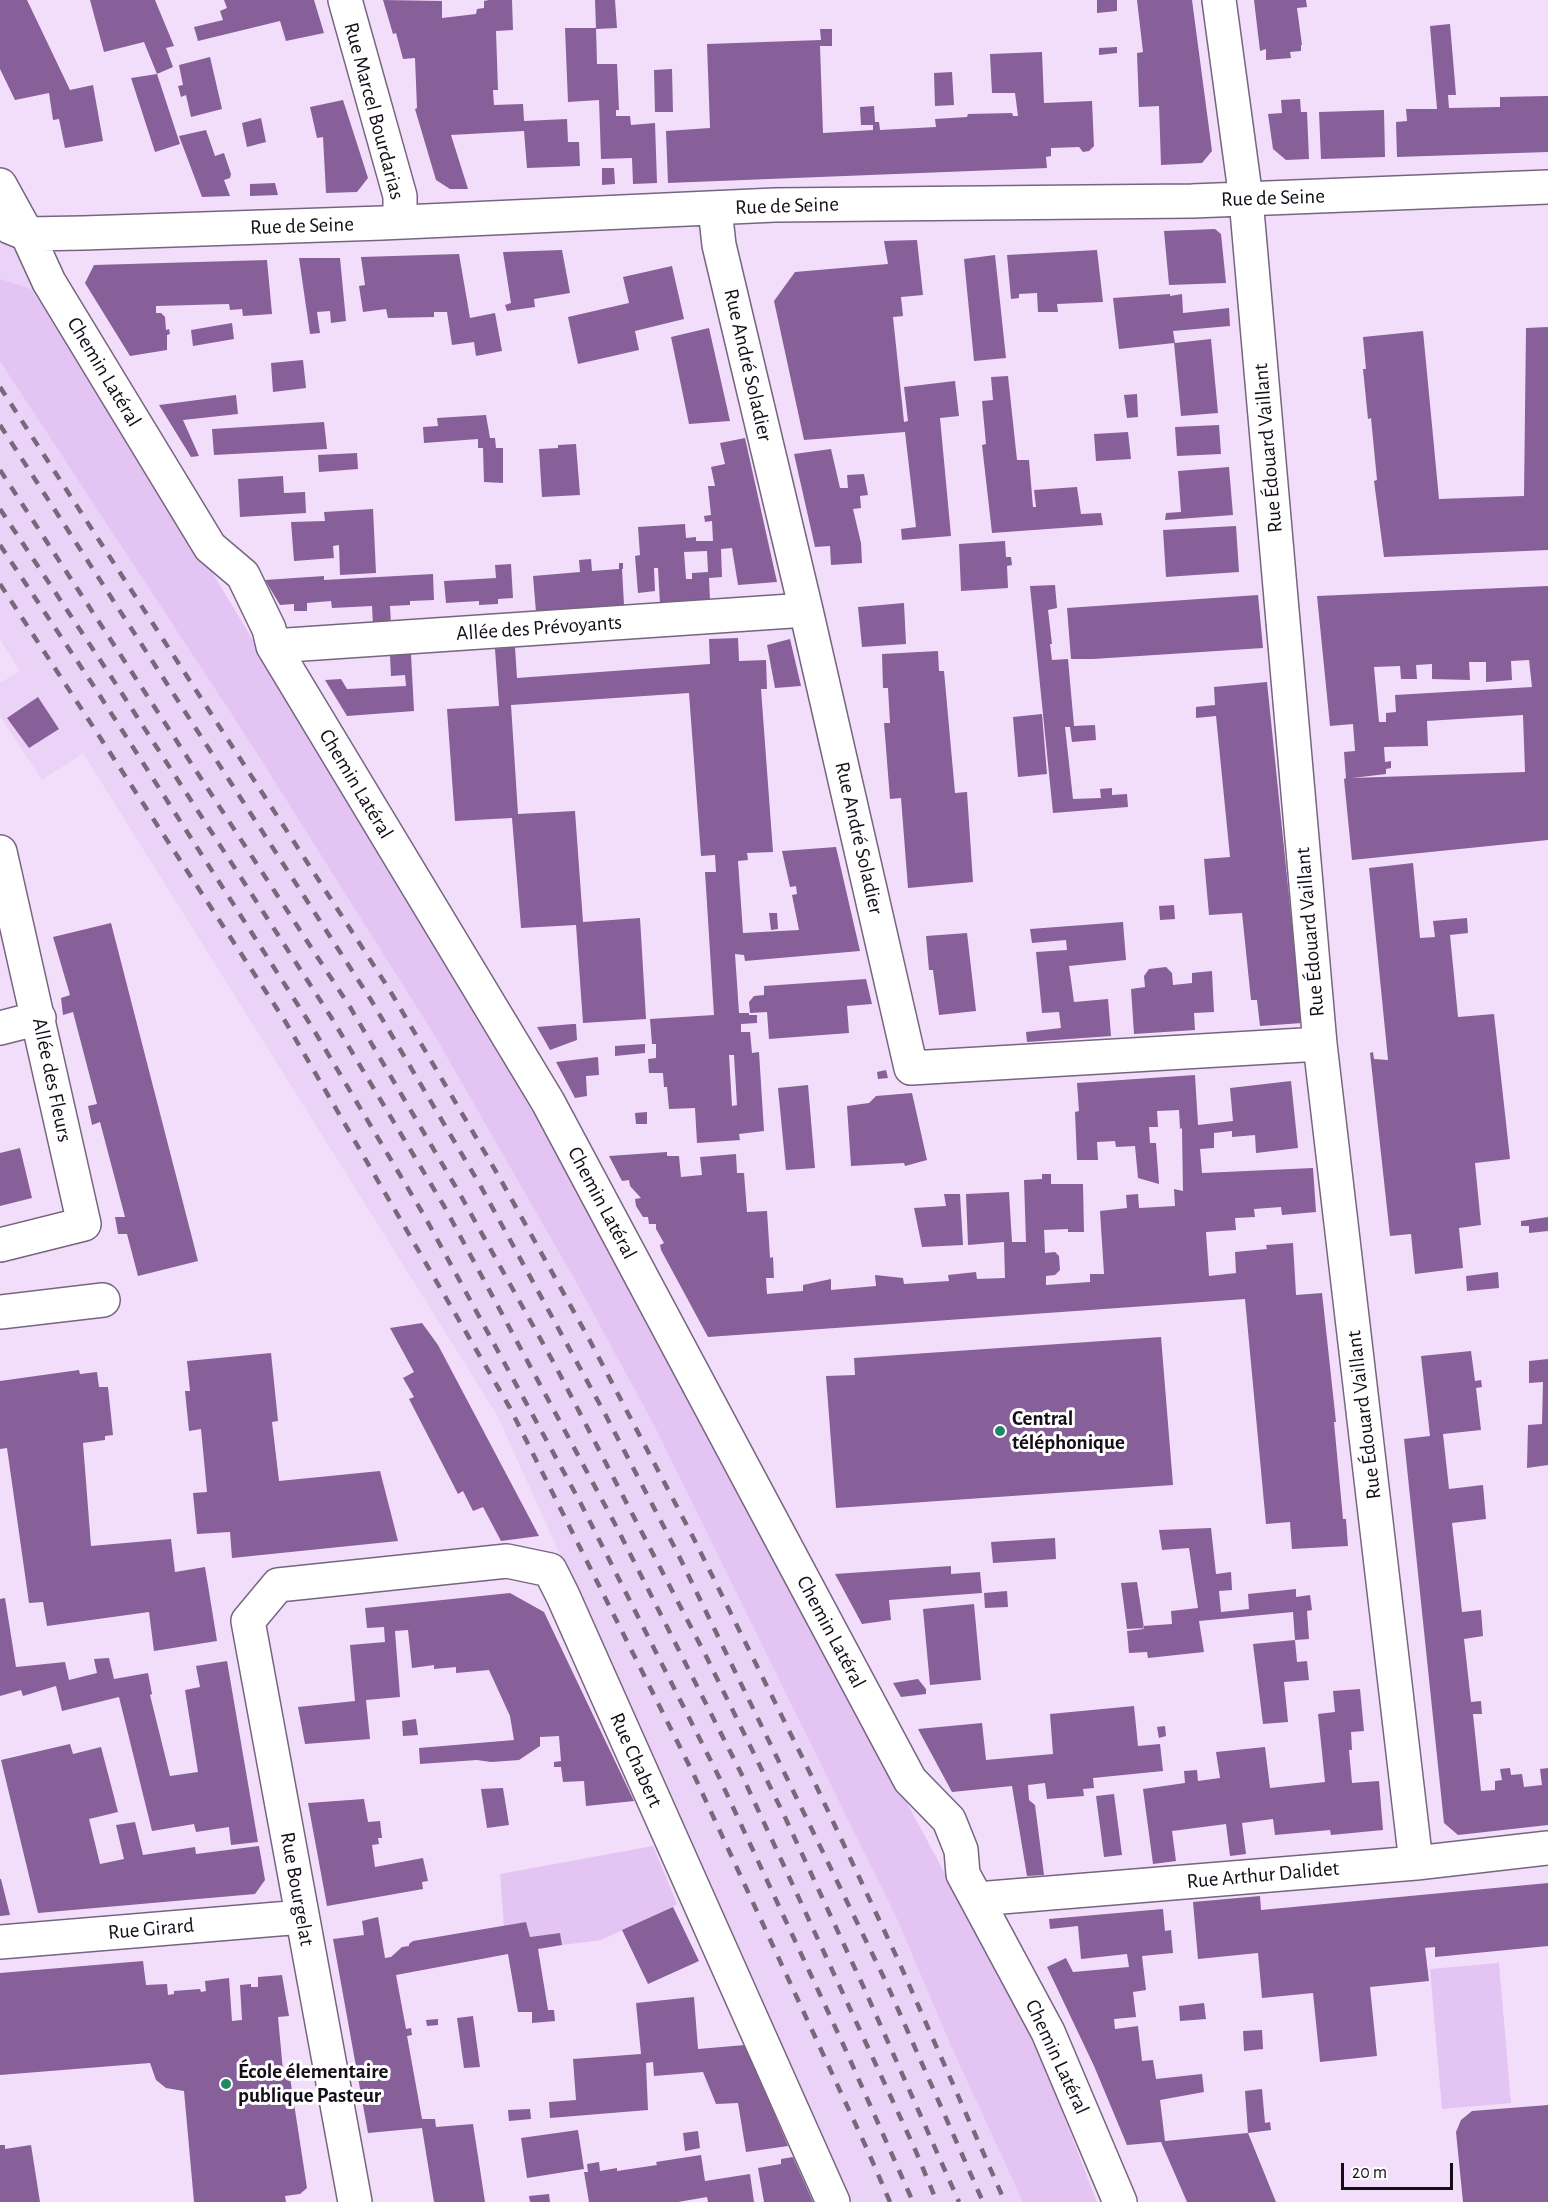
<!DOCTYPE html>
<meta charset="utf-8">
<style>
body{margin:0}
#map{position:relative;width:1548px;height:2202px;overflow:hidden;background:#f2defb;font-family:"Alegreya Sans",sans-serif}
canvas{display:block}
.scale{position:absolute;left:1341px;top:2163px;width:112px;height:27px;box-sizing:border-box;border:3px solid #150e18;border-top:0;padding-left:8px;font-size:18px;line-height:21px;white-space:nowrap;color:#150e18;-webkit-text-stroke:4px #fff;paint-order:stroke}
</style>
<div id="map">
<canvas width="1548" height="2202"></canvas>
<div class="scale">20 m</div>
</div>
<script>
const g = document.querySelector('canvas').getContext('2d');
g.lineJoin = 'round';
function paint(path, color) { g.fillStyle = color; g.fill(path, 'evenodd'); }
const shape = rows => new Path2D(rows.map(r => 'M' + r).join(''));
function strokePath(path, color, width, dash) { g.strokeStyle = color; g.lineWidth = width; g.lineCap = dash ? 'butt' : 'round'; g.setLineDash(dash || []); g.stroke(path); }
function write(font, color, halo, rows, align = 'center') {
  g.font = font + ' "Alegreya Sans",sans-serif'; g.lineWidth = 6; g.setLineDash([]); g.textBaseline = 'middle'; g.strokeStyle = halo; g.fillStyle = color; for (const [text, x, y, turn = 0] of rows) {
    g.save(); g.translate(x, y); g.rotate((+turn || 0) * Math.PI / 180); g.textAlign = isNaN(turn) ? turn : align; if (halo) g.strokeText(text, 0, 0); g.fillText(text, 0, 0); g.restore();
  }
}
paint(shape([
 [0,169,253,653,1097,2202,852,2202,497,1415,83,753,42,780,0,716,0,683,20,671,0,640]
]), '#ebd3f7');
paint(shape([
 [0,279,31,289,196,545,557,1148,1036,2044,1097,2202,1023,2202,952,2048,898,1921,654,1425,579,1287,435,1036,246,736,0,361],
 [653,1846,677,1904,673,1907,601,1940,562,1945,560,1933,530,1937,526,1922,504,1926,500,1874],
 [1499,1963,1511,2103,1442,2109,1430,1969]
]), '#e4c4f3');
paint(shape([
 [0,0,27,0,70,90,93,85,103,141,65,148,59,119,53,120,49,93,15,100,0,69],
 [90,0,155,0,174,46,166,48,173,67,157,74,144,42,104,52],
 [224,0,314,0,324,33,286,41,280,21,198,41,194,27,223,20,220,11,227,8],
 [383,0,442,1,442,18,476,14,477,9,484,8,484,1,489,0,512,0,513,30,496,31,498,90,493,90,494,105,523,104,524,121,567,119,568,142,579,142,580,166,527,168,524,131,451,135,468,189,450,189,436,180,415,109,417,108,415,58,403,59,396,33,393,34],
 [595,0,615,0,617,28,596,29],
 [1097,0,1117,0,1117,11,1097,13],
 [1137,0,1192,0,1212,151,1202,163,1161,165,1159,106,1139,107,1137,53,1143,52],
 [1254,0,1306,0,1307,7,1297,8,1302,45,1301,45,1301,51,1290,52,1291,58,1266,60,1266,49,1260,51],
 [1450,24,1456,95,1448,95,1449,108,1500,107,1500,97,1548,96,1548,152,1397,157,1396,122,1407,121,1406,109,1437,109,1430,26],
 [565,28,596,28,597,64,617,64,619,110,616,110,616,116,630,116,631,125,655,123,657,183,633,184,632,158,601,159,599,100,568,102],
 [820,29,832,29,832,46,820,46,823,133,873,130,873,125,861,125,860,107,874,106,875,122,879,122,880,130,936,127,935,119,967,117,968,114,1012,113,1013,116,1018,116,1015,93,992,93,990,54,1042,52,1044,103,1092,101,1094,146,1089,151,1083,152,1079,147,1051,148,1051,156,1046,157,1047,168,668,183,666,131,710,128,707,44,821,40],
 [1117,47,1117,53,1099,55,1099,48],
 [210,57,222,109,191,117,186,95,181,97,178,86,183,85,179,65],
 [672,69,673,112,655,112,654,70],
 [952,72,954,105,935,106,934,73],
 [157,74,180,144,155,152,131,78],
 [1300,99,1301,112,1307,112,1309,159,1286,160,1273,149,1268,114,1282,113,1281,100],
 [343,100,368,178,357,192,326,193,323,137,317,138,310,107],
 [1384,110,1385,157,1321,159,1319,112],
 [261,118,266,142,247,147,242,123],
 [206,130,215,156,224,153,231,174,230,178,224,180,230,196,202,197,179,136],
 [602,168,614,168,615,184,602,185],
 [275,183,278,195,250,196,250,184],
 [1215,229,1221,234,1226,283,1169,285,1164,231],
 [917,240,923,295,901,297,903,316,893,317,904,422,908,421,904,387,955,381,959,416,940,418,951,536,902,540,901,529,916,527,905,432,804,440,774,301,795,272,888,264,884,241],
 [562,250,570,293,534,299,535,307,507,311,505,305,511,303,503,252],
 [1097,250,1103,302,1057,304,1058,312,1038,312,1037,293,1019,294,1019,298,1011,299,1007,255],
 [459,254,470,318,495,313,502,351,476,356,474,342,452,345,447,312,434,312,434,317,388,318,386,309,363,312,359,286,365,285,361,257],
 [995,255,1006,358,974,361,964,259],
 [299,258,340,258,346,321,331,323,330,311,317,312,320,333,310,334],
 [267,260,272,314,243,316,242,309,230,310,229,304,156,306,156,313,161,313,165,317,166,330,169,329,170,334,167,335,167,350,130,356,85,283,94,265],
 [672,266,684,319,635,331,639,350,578,364,568,317,629,303,623,277],
 [1170,294,1170,296,1182,294,1183,313,1229,308,1230,326,1173,331,1175,343,1211,339,1218,413,1181,416,1174,343,1119,349,1113,298],
 [232,323,234,339,193,346,191,330],
 [1548,327,1548,550,1384,557,1374,481,1377,480,1371,418,1368,419,1363,369,1366,369,1363,337,1423,331,1439,499,1524,496,1526,328],
 [709,328,730,421,689,424,671,337],
 [303,360,306,388,273,392,271,363],
 [1008,376,1017,460,1029,460,1033,507,1036,507,1034,490,1077,487,1081,514,1101,513,1103,525,992,533,982,445,986,444,982,401,993,400,991,377],
 [1137,394,1138,417,1127,418,1124,395],
 [236,395,238,414,183,420,199,456,191,457,159,405],
 [486,415,490,438,495,438,496,448,503,448,503,483,484,482,483,448,478,448,478,439,424,443,423,427,438,426,437,418],
 [324,422,327,449,214,455,212,429],
 [1219,425,1221,454,1177,456,1175,427],
 [1128,432,1131,459,1096,461,1094,434],
 [745,438,777,582,738,585,732,548,721,549,722,577,709,578,710,600,660,604,658,568,654,568,655,591,638,593,635,556,640,555,638,527,685,524,686,538,696,537,696,541,713,541,712,521,705,522,704,516,711,515,708,486,715,486,711,467,725,464,720,443],
 [707,551,708,572,692,573,692,579,686,579,684,552],
 [576,444,580,495,542,497,539,449,558,448,558,445],
 [831,449,840,488,848,488,847,475,864,474,868,495,860,496,861,508,853,509,861,543,862,563,831,565,830,546,815,547,794,454],
 [357,453,358,469,319,472,318,455],
 [1229,467,1233,515,1165,520,1166,513,1181,512,1178,471],
 [283,476,284,493,305,492,306,513,240,517,238,479],
 [373,509,376,573,340,575,339,545,333,546,334,558,294,561,291,522,325,521,324,512],
 [1236,526,1239,572,1166,577,1163,530],
 [1005,541,1006,557,1011,557,1012,565,1007,566,1008,588,961,591,959,544],
 [591,559,592,571,619,569,619,563,623,563,623,569,622,569,624,605,536,612,533,576,580,572,579,560],
 [511,564,513,598,498,599,498,604,479,605,479,601,446,603,444,581,496,578,495,565],
 [433,574,434,600,410,601,410,605,390,606,391,625,373,626,372,606,332,608,331,601,307,603,307,611,294,611,294,604,280,605,265,580,324,576,324,580],
 [1055,585,1057,608,1048,610,1052,644,1050,644,1052,660,1068,659,1074,726,1095,725,1096,740,1072,742,1070,727,1065,727,1073,799,1101,798,1100,789,1112,788,1112,795,1127,794,1128,807,1053,813,1030,586],
 [1548,586,1548,840,1352,860,1344,779,1346,778,1344,752,1355,751,1353,724,1330,726,1317,596],
 [1529,660,1532,687,1395,695,1396,712,1386,713,1386,722,1379,722,1374,667,1400,666,1401,679,1417,679,1416,665,1432,664,1432,679,1470,680,1469,662,1486,662,1486,682,1512,680,1511,661],
 [1523,715,1525,772,1352,778,1386,774,1386,769,1391,768,1391,761,1385,762,1384,747,1428,746,1427,721],
 [1258,595,1263,648,1093,659,1071,659,1067,608],
 [904,603,906,644,862,647,858,607],
 [738,638,739,661,766,660,767,689,761,689,773,852,747,853,748,860,738,861,743,933,799,930,792,895,797,894,796,886,790,887,782,851,836,847,860,951,745,961,744,955,735,954,739,1013,749,1013,749,1015,757,1015,757,1023,741,1024,741,1032,750,1032,752,1053,759,1052,764,1131,739,1134,740,1140,697,1143,695,1108,669,1109,667,1087,664,1087,663,1073,649,1073,648,1059,656,1058,656,1044,652,1044,650,1019,714,1015,705,872,716,872,715,855,701,856,689,693,511,705,518,814,575,811,583,922,640,918,646,1019,583,1023,576,925,521,928,512,818,455,821,447,709,499,706,495,649,515,647,517,678,710,664,709,639],
 [729,1055,734,1055,737,1105,732,1106],
 [790,639,801,686,775,688,767,645],
 [938,651,939,671,944,671,955,793,967,792,973,882,908,888,901,798,890,799,884,723,890,723,888,688,883,688,882,654],
 [411,654,414,711,347,716,325,680,341,679,347,689,406,686,405,675,391,676,390,655],
 [1267,682,1302,1023,1260,1026,1257,1000,1251,1000,1242,913,1209,915,1204,859,1230,857,1216,716,1196,718,1196,707,1215,705,1214,687],
 [38,697,59,729,29,748,7,718],
 [1042,714,1047,774,1018,777,1013,717],
 [1413,863,1420,938,1435,937,1433,921,1467,918,1468,933,1450,935,1458,1017,1494,1014,1510,1159,1475,1163,1481,1225,1459,1228,1463,1268,1415,1274,1411,1234,1390,1236,1370,1053,1373,1052,1374,1059,1388,1060,1369,868],
 [1174,905,1175,919,1160,920,1159,906],
 [769,913,777,913,778,929,771,930],
 [1123,922,1126,960,1069,966,1074,1002,1108,999,1111,1036,1027,1042,1026,1032,1061,1028,1059,1012,1042,1013,1036,952,1067,950,1066,940,1032,943,1030,929],
 [111,923,198,1261,138,1276,127,1234,118,1234,115,1217,125,1217,100,1122,92,1125,88,1106,97,1104,73,1012,63,1015,61,998,70,995,53,937],
 [967,933,976,1011,939,1015,933,970,929,970,926,936],
 [1166,967,1172,973,1173,985,1192,983,1192,973,1212,971,1214,1012,1194,1013,1195,1030,1134,1034,1131,989,1145,987,1144,976,1149,969],
 [866,979,872,1004,847,1006,849,1033,769,1039,767,1012,750,1013,749,1002,754,996,764,995,764,986],
 [573,1024,576,1024,577,1040,550,1050,537,1027],
 [645,1044,645,1053,615,1056,615,1046],
 [598,1057,599,1075,586,1076,587,1096,575,1098,556,1062],
 [886,1070,888,1078,878,1079,877,1072],
 [1195,1075,1198,1125,1233,1121,1230,1088,1291,1081,1298,1148,1256,1153,1255,1135,1232,1137,1232,1131,1214,1133,1214,1148,1200,1149,1202,1173,1313,1168,1316,1212,1282,1215,1281,1207,1254,1209,1255,1217,1235,1218,1236,1230,1206,1232,1209,1276,1236,1273,1235,1252,1267,1249,1266,1245,1293,1243,1296,1295,1322,1293,1336,1422,1334,1422,1343,1519,1346,1519,1348,1546,1292,1549,1290,1522,1266,1524,1245,1299,708,1337,661,1250,660,1245,664,1243,656,1229,656,1224,649,1224,648,1217,643,1217,636,1206,635,1199,641,1198,630,1186,629,1180,622,1181,609,1156,667,1152,667,1156,679,1156,681,1177,702,1175,700,1157,736,1154,737,1173,744,1173,747,1212,767,1211,770,1258,773,1257,774,1278,766,1278,767,1294,803,1291,803,1285,831,1279,831,1290,876,1286,875,1275,903,1278,904,1284,949,1281,948,1275,976,1272,977,1279,1005,1278,1004,1242,968,1245,966,1194,1009,1192,1012,1242,1026,1242,1024,1180,1042,1179,1042,1174,1051,1174,1051,1184,1083,1184,1084,1232,1068,1232,1068,1229,1044,1230,1045,1253,1055,1252,1059,1256,1060,1270,1055,1275,1046,1276,1046,1285,1090,1282,1090,1274,1104,1274,1100,1211,1127,1208,1126,1195,1138,1194,1139,1208,1175,1206,1174,1189,1183,1191,1182,1128,1180,1129,1179,1110,1157,1111,1158,1127,1149,1127,1150,1143,1156,1143,1159,1184,1138,1178,1135,1146,1116,1147,1115,1141,1097,1142,1098,1160,1077,1160,1075,1112,1079,1111,1077,1083],
 [808,1085,815,1168,786,1170,778,1088],
 [912,1093,927,1160,905,1166,904,1163,851,1166,847,1106,869,1103,876,1096],
 [647,1112,647,1124,636,1124,635,1113],
 [20,1148,32,1198,0,1206,0,1153],
 [944,1194,960,1194,963,1245,922,1247,914,1208,946,1206],
 [1548,1217,1548,1231,1529,1233,1529,1226,1521,1226,1521,1221],
 [1498,1272,1499,1288,1467,1291,1466,1276],
 [422,1323,438,1345,539,1536,501,1541,483,1507,473,1511,463,1491,458,1494,409,1399,414,1397,403,1378,414,1372,390,1328],
 [1161,1337,1173,1485,836,1508,826,1376,855,1375,854,1358],
 [1471,1351,1475,1381,1481,1380,1482,1387,1476,1388,1481,1430,1443,1434,1449,1489,1483,1485,1486,1519,1452,1523,1462,1612,1481,1610,1483,1636,1464,1639,1471,1702,1481,1701,1482,1714,1473,1714,1481,1791,1495,1790,1495,1781,1502,1780,1500,1769,1510,1768,1511,1775,1522,1774,1524,1787,1542,1785,1540,1769,1548,1768,1548,1825,1458,1835,1444,1823,1404,1439,1430,1436,1421,1356],
 [271,1353,278,1421,272,1422,279,1481,380,1471,398,1541,232,1558,230,1532,197,1534,193,1493,207,1492,201,1429,189,1431,185,1391,190,1391,187,1361],
 [1548,1359,1548,1465,1527,1468,1528,1425,1542,1424,1543,1382,1529,1383,1529,1361],
 [79,1370,80,1374,97,1372,99,1387,108,1387,113,1435,105,1436,105,1440,83,1443,91,1546,171,1539,175,1572,205,1567,217,1641,154,1651,149,1612,47,1626,43,1602,29,1603,7,1448,0,1449,0,1381],
 [1211,1528,1216,1574,1231,1572,1232,1590,1219,1591,1221,1612,1249,1609,1248,1594,1296,1589,1296,1597,1310,1595,1312,1610,1307,1611,1309,1639,1295,1640,1293,1612,1199,1621,1204,1652,1148,1658,1147,1652,1129,1653,1127,1631,1144,1629,1143,1626,1172,1624,1171,1611,1198,1608,1189,1548,1162,1550,1159,1530],
 [1055,1538,1056,1559,993,1563,991,1542],
 [951,1566,951,1574,980,1572,982,1593,889,1600,891,1620,862,1624,835,1574],
 [1137,1582,1144,1628,1127,1629,1121,1583],
 [1007,1591,1008,1607,985,1608,984,1593],
 [510,1593,544,1612,634,1801,586,1806,584,1781,563,1782,561,1767,554,1767,554,1762,561,1761,559,1736,540,1737,540,1746,519,1760,491,1762,477,1760,420,1764,419,1748,514,1740,510,1716,489,1670,456,1673,456,1667,434,1669,434,1665,412,1668,408,1630,395,1631,400,1697,366,1700,370,1739,305,1744,298,1707,355,1701,350,1645,385,1642,384,1627,367,1628,365,1608],
 [5,1598,16,1667,65,1662,69,1680,97,1673,94,1659,109,1658,114,1679,148,1673,152,1694,150,1695,170,1776,198,1772,185,1690,200,1687,196,1666,227,1661,258,1842,231,1845,229,1827,196,1832,194,1824,152,1831,119,1697,62,1711,56,1686,23,1696,21,1690,0,1696,0,1599],
 [974,1604,981,1680,930,1685,923,1609],
 [1295,1640,1297,1662,1307,1661,1309,1680,1284,1682,1288,1722,1263,1724,1253,1644],
 [918,1679,926,1689,926,1694,901,1697,893,1683],
 [1360,1689,1364,1731,1351,1732,1352,1750,1349,1750,1352,1783,1379,1781,1383,1830,1331,1835,1330,1830,1275,1835,1273,1819,1242,1823,1246,1854,1230,1856,1226,1824,1172,1831,1176,1861,1153,1864,1143,1789,1185,1783,1184,1771,1197,1770,1198,1781,1220,1778,1216,1752,1265,1747,1270,1788,1325,1782,1318,1714,1335,1712,1333,1691],
 [1134,1706,1138,1746,1160,1744,1163,1771,1093,1778,1094,1788,1083,1789,1084,1796,1047,1799,1045,1783,1028,1785,1029,1800,1035,1805,1044,1875,1027,1876,1012,1786,952,1792,918,1729,982,1723,986,1760,1053,1754,1050,1714],
 [416,1719,418,1735,403,1736,402,1721],
 [1165,1726,1166,1736,1159,1738,1157,1727],
 [70,1744,73,1754,101,1747,118,1812,89,1819,100,1864,124,1859,116,1825,135,1822,143,1855,195,1847,196,1854,259,1846,265,1880,255,1894,38,1913,1,1760],
 [503,1788,509,1825,487,1828,481,1789],
 [1114,1794,1122,1855,1104,1857,1096,1796],
 [364,1799,368,1822,380,1821,382,1838,378,1838,379,1844,372,1845,375,1867,423,1858,428,1881,422,1882,423,1889,327,1906,308,1803],
 [0,1879,1,1879,10,1915,0,1916],
 [1548,1883,1548,1946,1435,1957,1435,1947,1425,1948,1429,1981,1370,1987,1377,2056,1320,2062,1313,1993,1262,1998,1258,1953,1198,1959,1193,1902,1260,1896,1261,1910],
 [673,1907,699,1961,648,1984,622,1930],
 [1163,1909,1165,1931,1171,1930,1173,1953,1142,1956,1146,1990,1133,1992,1136,2017,1114,2019,1115,2029,1138,2026,1142,2061,1153,2060,1156,2079,1202,2074,1204,2092,1160,2100,1165,2141,1248,2133,1276,2202,1187,2202,1161,2142,1127,2145,1094,2066,1047,1967,1066,1958,1073,1972,1129,1967,1127,1954,1081,1959,1078,1926,1050,1929,1049,1919],
 [378,1917,385,1958,391,1957,402,1947,409,1946,409,1944,413,1941,526,1922,530,1937,560,1933,562,1945,538,1949,548,2010,554,2010,555,2021,532,2023,532,2012,518,2012,508,1954,396,1975,406,2029,411,2028,412,2035,407,2036,422,2119,435,2119,436,2127,473,2124,485,2202,434,2202,422,2128,368,2133,333,1939,364,1935,362,1921],
 [143,1961,146,1985,167,1984,168,1995,174,1994,174,1991,200,1989,201,1992,206,1991,205,1981,229,1978,232,2021,242,2020,240,1985,251,1984,251,1987,258,1987,258,1977,282,1975,289,2016,278,2017,283,2071,289,2071,307,2188,300,2194,285,2196,286,2202,194,2202,184,2091,166,2088,156,2080,150,2063,0,2075,0,1973],
 [694,1997,698,2049,745,2045,788,2146,746,2152,738,2103,716,2104,703,2072,654,2076,653,2062,646,2063,648,2110,550,2118,549,2102,576,2100,573,2059,641,2054,636,2003],
 [1204,2003,1206,2019,1180,2021,1179,2006],
 [473,2016,480,2067,464,2068,457,2018],
 [438,2019,438,2025,427,2026,426,2020],
 [1262,2030,1263,2049,1244,2051,1243,2031],
 [1262,2089,1265,2123,1270,2122,1271,2130,1248,2133,1245,2091],
 [1548,2105,1548,2202,1463,2202,1456,2132,1461,2120,1472,2111],
 [530,2109,531,2119,509,2121,508,2110],
 [578,2130,584,2169,527,2178,521,2138],
 [698,2131,700,2148,685,2151,683,2133],
 [0,2145,5,2145,5,2149,31,2145,40,2202,0,2202],
 [701,2155,705,2181,750,2174,754,2202,708,2202,707,2197,678,2202,589,2202,584,2172,588,2172,587,2164,599,2162,600,2171,617,2168,617,2171,657,2165,656,2162],
 [793,2157,813,2202,764,2202,758,2168,781,2164,781,2159],
 [549,2194,550,2202,530,2202,529,2196]
]), '#875f99');
const minor = shape([
 [345,0,400,196,400,222],
 [1219,0,1246,199,1320,1044,1416,1863],
 [0,185,27,234,49,282,210,547,243,575,269,629,273,646,548,1102,910,1780,949,1820,961,1850,963,1874,1048,2032,1120,2202],
 [715,209,719,245,806,610,911,1068,1320,1044],
 [10,227,27,234,83,233,382,223,775,205,1192,201,1548,187],
 [273,646,806,610],
 [0,852,84,1224,0,1245],
 [0,1028,39,1018],
 [0,1312,103,1300],
 [977,1899,1416,1863,1548,1848],
 [0,1942,302,1917],
 [355,2202,248,1621,278,1585,507,1561,550,1570,563,1596,833,2202]
]);
strokePath(minor, '#76657f', 36);
strokePath(minor, '#fff', 33);
strokePath(shape([
 [0,387,389,989,498,1175,589,1339,694,1539,812,1777,899,1962,1005,2202],
 [0,425,371,1000,480,1185,604,1412,677,1552,886,1982,983,2202],
 [0,470,350,1007,461,1196,556,1367,707,1658,784,1815,864,1988,959,2202],
 [0,509,110,675,331,1017,444,1206,615,1524,741,1773,914,2147,937,2202],
 [0,545,95,688,312,1027,425,1217,580,1502,718,1775,843,2044,913,2202],
 [0,584,285,1021,510,1408,693,1773,867,2149,890,2202]
]), '#76697b', 4.5, [10, 10]);
for (const [x, y, r, color] of [
 [1000,1431,6,"#208864"],
 [226,2084,6,"#208864"]
]) { const dot = new Path2D(); dot.arc(x, y, r, 0, 2 * Math.PI); g.fillStyle = color; g.fill(dot); strokePath(dot, '#fff', 2); }
write('21px', '#150e18', '#fff', [
 ["Rue Marcel Bourdarias",374,111,75],
 ["Rue de Seine",1273,198,-2],
 ["Rue de Seine",787,206,-2],
 ["Rue de Seine",302,226,-2],
 ["Rue André Soladier",748,365,77],
 ["Chemin Latéral",104,372,59],
 ["Rue Édouard Vaillant",1268,448,-95],
 ["Allée des Prévoyants",539,628,-4],
 ["Chemin Latéral",356,784,59],
 ["Rue André Soladier",859,838,77],
 ["Rue Édouard Vaillant",1310,932,-95],
 ["Allée des Fleurs",52,1080,78],
 ["Chemin Latéral",602,1203,62],
 ["Rue Édouard Vaillant",1364,1415,-97],
 ["Chemin Latéral",831,1632,62],
 ["Rue Chabert",636,1760,66],
 ["Rue Arthur Dalidet",1263,1875,-5],
 ["Rue Bourgelat",297,1889,80],
 ["Rue Girard",151,1929,-5],
 ["Chemin Latéral",1057,2057,65]
]);
write('bold 21px', '#150e18', '#fff', [
 ["Central",1012,1419],
 ["téléphonique",1012,1443],
 ["École élementaire",238,2072],
 ["publique Pasteur",238,2096]
], 'left');
</script>
